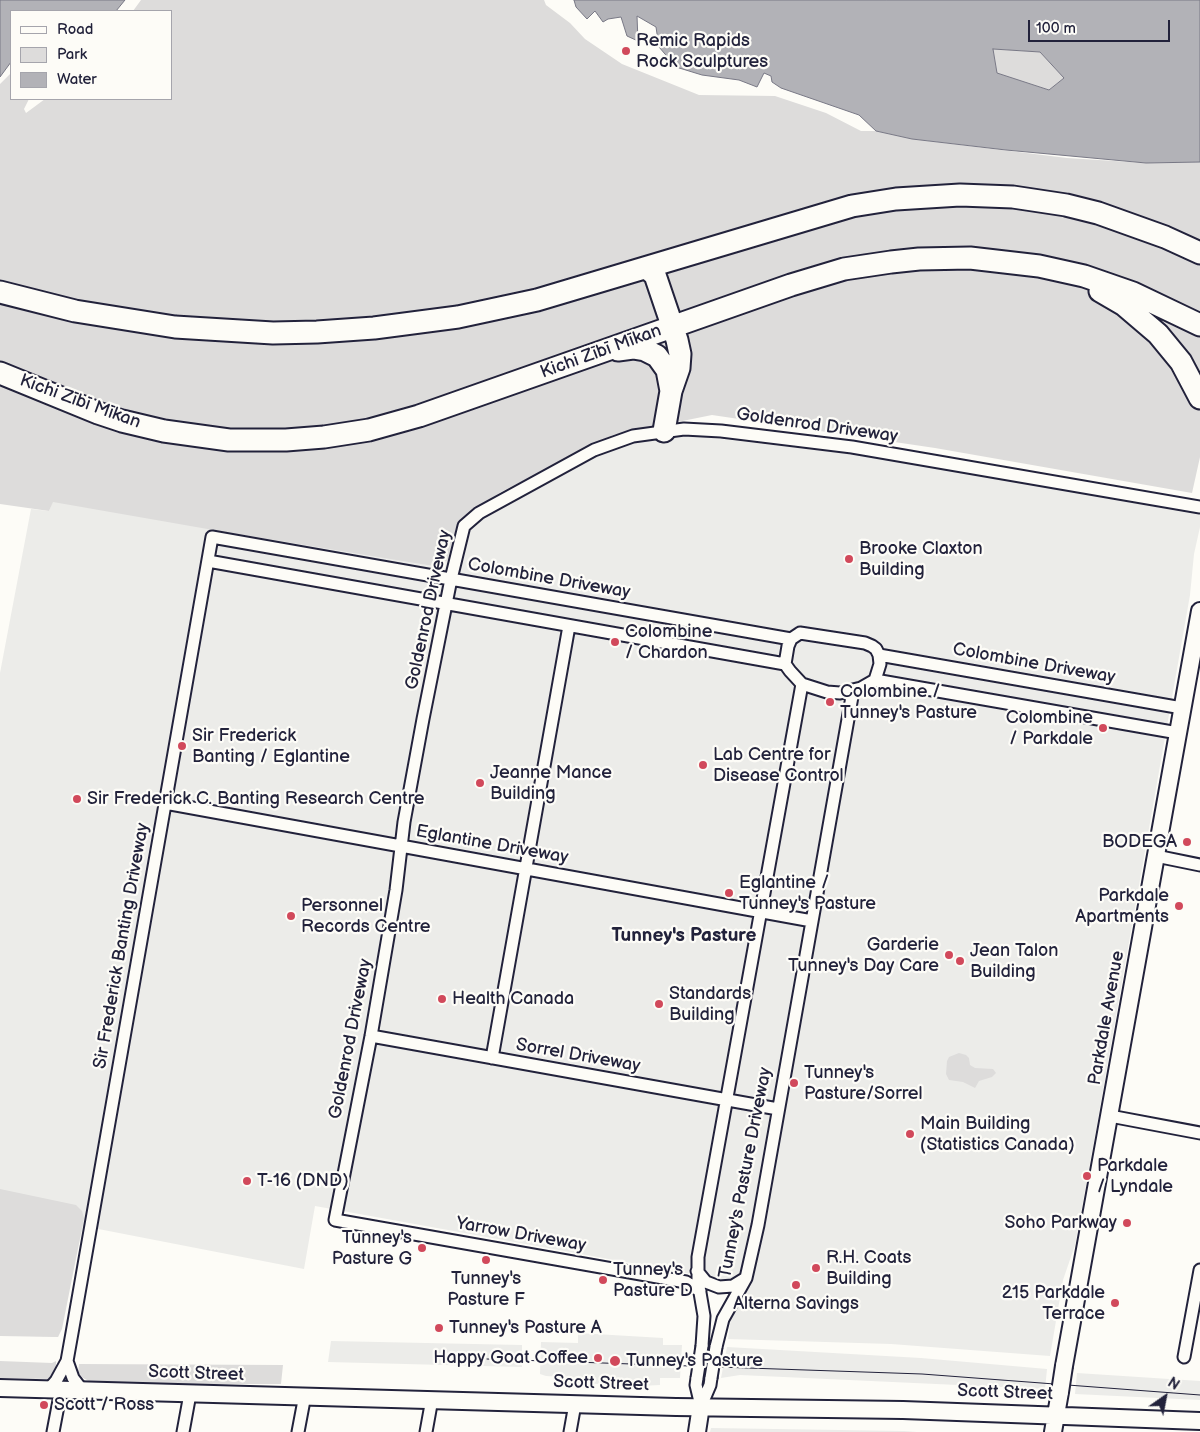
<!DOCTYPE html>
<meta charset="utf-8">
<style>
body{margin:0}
#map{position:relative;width:1200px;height:1432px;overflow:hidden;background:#fdfcf7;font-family:"Balsamiq Sans",sans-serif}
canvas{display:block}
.legend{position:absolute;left:10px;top:10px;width:162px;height:90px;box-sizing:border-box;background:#fdfcf7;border:1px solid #a5a5ac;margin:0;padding:6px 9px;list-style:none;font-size:15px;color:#22223b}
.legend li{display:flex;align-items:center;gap:10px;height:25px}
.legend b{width:25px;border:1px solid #a5a5ac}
.north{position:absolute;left:1140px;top:1372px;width:50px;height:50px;-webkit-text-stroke:4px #fdfcf7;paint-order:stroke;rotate:33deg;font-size:14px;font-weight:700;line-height:20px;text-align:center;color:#22223b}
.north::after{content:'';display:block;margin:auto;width:18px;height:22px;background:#22223b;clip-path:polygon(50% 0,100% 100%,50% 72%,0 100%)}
.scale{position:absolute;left:1028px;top:20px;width:142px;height:22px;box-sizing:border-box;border:2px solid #22223b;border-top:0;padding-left:6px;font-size:15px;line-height:18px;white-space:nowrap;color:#22223b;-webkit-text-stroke:4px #fdfcf7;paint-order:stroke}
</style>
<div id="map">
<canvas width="1200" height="1432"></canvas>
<ul class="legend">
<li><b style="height:6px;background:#fdfcf7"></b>Road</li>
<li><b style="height:14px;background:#dddcdb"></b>Park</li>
<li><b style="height:14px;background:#b2b2b7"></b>Water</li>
</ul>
<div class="north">N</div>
<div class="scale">100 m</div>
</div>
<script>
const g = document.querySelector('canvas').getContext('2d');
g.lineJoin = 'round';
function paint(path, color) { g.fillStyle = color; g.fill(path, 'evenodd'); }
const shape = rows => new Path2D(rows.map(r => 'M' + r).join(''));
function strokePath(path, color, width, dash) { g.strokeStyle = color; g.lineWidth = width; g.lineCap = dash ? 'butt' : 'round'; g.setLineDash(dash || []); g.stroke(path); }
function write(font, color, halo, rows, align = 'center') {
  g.font = font + ' "Balsamiq Sans",sans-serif'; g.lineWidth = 4.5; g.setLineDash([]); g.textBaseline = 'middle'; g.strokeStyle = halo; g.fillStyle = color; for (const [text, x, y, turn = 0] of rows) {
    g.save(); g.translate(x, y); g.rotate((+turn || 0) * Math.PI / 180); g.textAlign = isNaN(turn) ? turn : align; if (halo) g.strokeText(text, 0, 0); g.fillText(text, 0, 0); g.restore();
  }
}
paint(shape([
 [696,436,885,458,1200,515,1200,527,1194,554,1190,595,1096,1130,1075,1245,1063,1280,1050,1356,891,1344,728,1339,736,1282,315,1206,304,1269,83,1226,58,1337,0,1335,0,673,31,509,49,511,55,495,433,566,449,560,463,562,470,531,473,526,483,517,594,455,617,447,650,439],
 [578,1333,663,1338,663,1345,682,1345,680,1378,660,1378,660,1385,640,1386,578,1383,578,1378,546,1376,540,1374,541,1342,578,1343],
 [331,1341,522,1345,522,1367,328,1362],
 [727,1347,921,1358,1047,1369,1045,1389,740,1375,721,1378],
 [1077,1373,1200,1381,1200,1400,1075,1394],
 [711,1428,904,1431,917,1432,710,1432]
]), '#ecece9');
paint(shape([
 [141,0,544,0,546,5,570,23,585,39,622,64,699,95,775,96,826,113,861,131,876,131,912,139,1067,158,1146,163,1200,162,1200,457,1192,493,935,448,712,415,613,435,501,492,463,517,456,528,449,560,433,566,219,531,53,502,49,511,0,504,0,84,11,73,11,99,29,99,24,109,26,113,45,99,171,99,171,11,133,11],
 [993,49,1040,52,1064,78,1049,90,997,73],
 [959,1053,966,1055,969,1058,970,1065,975,1068,993,1069,996,1073,992,1077,979,1081,975,1088,963,1082,949,1080,946,1074,947,1061,949,1057],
 [0,1189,76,1205,82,1211,84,1218,62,1329,58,1337,0,1336],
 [0,1361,52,1363,56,1361,56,1369,51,1377,48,1379,0,1378],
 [79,1364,283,1365,281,1384,148,1384,89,1381,83,1378,78,1372]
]), '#dddcdb');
const water = shape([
 [0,0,125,0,116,11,11,11,11,62,0,77,0,0],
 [574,0,1200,0,1200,162,1146,163,1006,150,912,139,876,131,859,115,781,88,772,82,771,76,764,73,757,87,739,80,702,75,676,67,659,47,656,27,637,16,638,41,627,36,621,17,608,19,603,22,595,11,587,19,576,7,574,0],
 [993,49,1040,52,1064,78,1049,90,997,73,993,49]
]);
paint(water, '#b2b2b7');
strokePath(water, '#787885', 1);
const street = shape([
 [208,561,785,664],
 [800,633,865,643,872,646,876,649,879,655,880,664,875,680,861,688,840,693,827,692,802,684,790,671,785,664,788,646,791,639,800,633],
 [879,655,1182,708],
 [875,680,1178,733],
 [165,803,812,921],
 [1156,856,1200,865],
 [371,1036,778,1109],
 [492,1058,569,626],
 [1110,1116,1200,1133],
 [697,1271,706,1282,719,1287,733,1286,746,1278],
 [700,1291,686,1282,335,1220,371,1036,396,890,404,822,423,719,451,579,464,526,479,513,594,450,633,436,684,429,721,431,852,447,1200,507],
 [702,1346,704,1316,698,1281,698,1257,802,684],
 [716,1347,723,1319,746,1278,758,1225,853,691],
 [1184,1357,1200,1270],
 [67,1361,73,1378,83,1391],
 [697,1378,696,1385,701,1406],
 [48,1390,56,1381,67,1361,72,1333,212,537,791,639],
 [701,1406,710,1385,711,1378],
 [53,1432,61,1390],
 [183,1432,190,1394],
 [298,1432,305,1395],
 [426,1432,432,1399],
 [570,1432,575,1404]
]);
const secondary = shape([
 [1064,1366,1200,611],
 [0,1388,676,1407,903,1410,1200,1421],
 [697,1432,701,1406],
 [1053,1432,1060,1392]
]);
const highway = shape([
 [647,268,655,275,677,340,680,354,679,368,671,391,664,431],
 [1100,291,1124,305,1158,334,1181,362,1200,398],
 [0,292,75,311,175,327,273,333,317,332,374,328,458,317,537,300,852,206,896,199,960,195,1013,197,1066,205,1098,213,1165,237,1200,253],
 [618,350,633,348,645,350,657,356,667,370,671,391],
 [0,373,98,413,122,421,164,431,229,440,286,440,324,437,369,430,419,416,791,285,844,269,891,262,919,259,970,258,1039,266,1084,276,1133,293,1200,325]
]);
strokePath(street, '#22223b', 15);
strokePath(secondary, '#22223b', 20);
strokePath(highway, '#22223b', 25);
strokePath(street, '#fdfcf7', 11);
strokePath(secondary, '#fdfcf7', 16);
strokePath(highway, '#fdfcf7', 21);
strokePath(shape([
 [487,1359,922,1374,1200,1395]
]), '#22223b', 1);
const streetBridge = shape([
 [697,1378,702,1346],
 [711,1378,716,1347]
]);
const secondaryBridge = shape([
 [1060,1392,1064,1366]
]);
strokePath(streetBridge, '#22223b', 15, []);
strokePath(secondaryBridge, '#22223b', 20, []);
strokePath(streetBridge, '#fdfcf7', 11);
strokePath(secondaryBridge, '#fdfcf7', 16);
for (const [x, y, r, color] of [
 [626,51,5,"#d1495b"],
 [849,559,5,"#d1495b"],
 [615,642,5,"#d1495b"],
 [830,702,5,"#d1495b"],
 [1103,728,5,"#d1495b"],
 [182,746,5,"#d1495b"],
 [703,765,5,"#d1495b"],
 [480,783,5,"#d1495b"],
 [77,799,5,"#d1495b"],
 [1187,842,5,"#d1495b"],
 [729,893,5,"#d1495b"],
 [1179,906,5,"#d1495b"],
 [291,916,5,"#d1495b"],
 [949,955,5,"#d1495b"],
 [960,961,5,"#d1495b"],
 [442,999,5,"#d1495b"],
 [659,1004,5,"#d1495b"],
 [794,1083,5,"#d1495b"],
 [910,1134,5,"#d1495b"],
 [1087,1176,5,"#d1495b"],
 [247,1181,5,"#d1495b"],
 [1127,1223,5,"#d1495b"],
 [422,1248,5,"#d1495b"],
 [486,1260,5,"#d1495b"],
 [816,1268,5,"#d1495b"],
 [603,1280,5,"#d1495b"],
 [796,1285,5,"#d1495b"],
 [1115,1303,5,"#d1495b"],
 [439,1328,5,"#d1495b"],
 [598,1358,5,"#d1495b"],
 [615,1361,6,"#d1495b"],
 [44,1405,5,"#d1495b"]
]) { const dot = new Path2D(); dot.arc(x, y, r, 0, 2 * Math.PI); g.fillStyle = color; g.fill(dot); strokePath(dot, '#fdfcf7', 2); }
write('18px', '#22223b', '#fdfcf7', [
 ["Remic Rapids",636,41],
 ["Rock Sculptures",636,62],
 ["Brooke Claxton",859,549],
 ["Building",859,570],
 ["Colombine",625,632],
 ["/ Chardon",625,653],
 ["Colombine /",840,692],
 ["Tunney's Pasture",840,713],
 ["Colombine",1093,718,"right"],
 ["/ Parkdale",1093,739,"right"],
 ["Sir Frederick",192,736],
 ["Banting / Eglantine",192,757],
 ["Lab Centre for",713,755],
 ["Disease Control",713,776],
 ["Jeanne Mance",490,773],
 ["Building",490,794],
 ["Sir Frederick C. Banting Research Centre",87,799],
 ["BODEGA",1177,842,"right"],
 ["Eglantine /",739,883],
 ["Tunney's Pasture",739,904],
 ["Parkdale",1169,896,"right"],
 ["Apartments",1169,917,"right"],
 ["Personnel",301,906],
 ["Records Centre",301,927],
 ["Garderie",939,945,"right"],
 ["Tunney's Day Care",939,966,"right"],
 ["Jean Talon",970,951],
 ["Building",970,972],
 ["Standards",669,994],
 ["Building",669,1015],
 ["Health Canada",452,999],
 ["Tunney's",804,1073],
 ["Pasture/Sorrel",804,1094],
 ["Main Building",920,1124],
 ["(Statistics Canada)",920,1145],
 ["Parkdale",1097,1166],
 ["/ Lyndale",1097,1187],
 ["T-16 (DND)",257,1181],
 ["Soho Parkway",1117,1223,"right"],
 ["Tunney's",412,1238,"right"],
 ["Pasture G",412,1259,"right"],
 ["R.H. Coats",826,1258],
 ["Building",826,1279],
 ["Tunney's",613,1270],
 ["Pasture D",613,1291],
 ["Tunney's",486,1279,"center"],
 ["Pasture F",486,1300,"center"],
 ["215 Parkdale",1105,1293,"right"],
 ["Terrace",1105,1314,"right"],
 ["Alterna Savings",796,1304,"center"],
 ["Tunney's Pasture A",449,1328],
 ["Happy Goat Coffee",588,1358,"right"],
 ["Tunney's Pasture",626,1361],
 ["Scott / Ross",54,1405]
], 'left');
write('18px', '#22223b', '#fdfcf7', [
 ["Kichi Zībī Mīkan",601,352,-20],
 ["Kichi Zībī Mīkan",80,402,20],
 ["Goldenrod Driveway",817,426,8],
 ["Colombine Driveway",549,579,10],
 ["Goldenrod Driveway",429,610,-78],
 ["Colombine Driveway",1034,664,10],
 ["Eglantine Driveway",492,845,10],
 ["Sir Frederick Banting Driveway",122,946,-80],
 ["Parkdale Avenue",1107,1018,-80],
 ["Goldenrod Driveway",351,1039,-79],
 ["Sorrel Driveway",578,1056,10],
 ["Tunney's Pasture Driveway",746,1173,-79],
 ["Yarrow Driveway",521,1235,10],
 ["Scott Street",196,1374,2],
 ["Scott Street",601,1384,2],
 ["Scott Street",1005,1393,2]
]);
write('bold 19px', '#22223b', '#fdfcf7', [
 ["Tunney's Pasture",684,936]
]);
</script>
